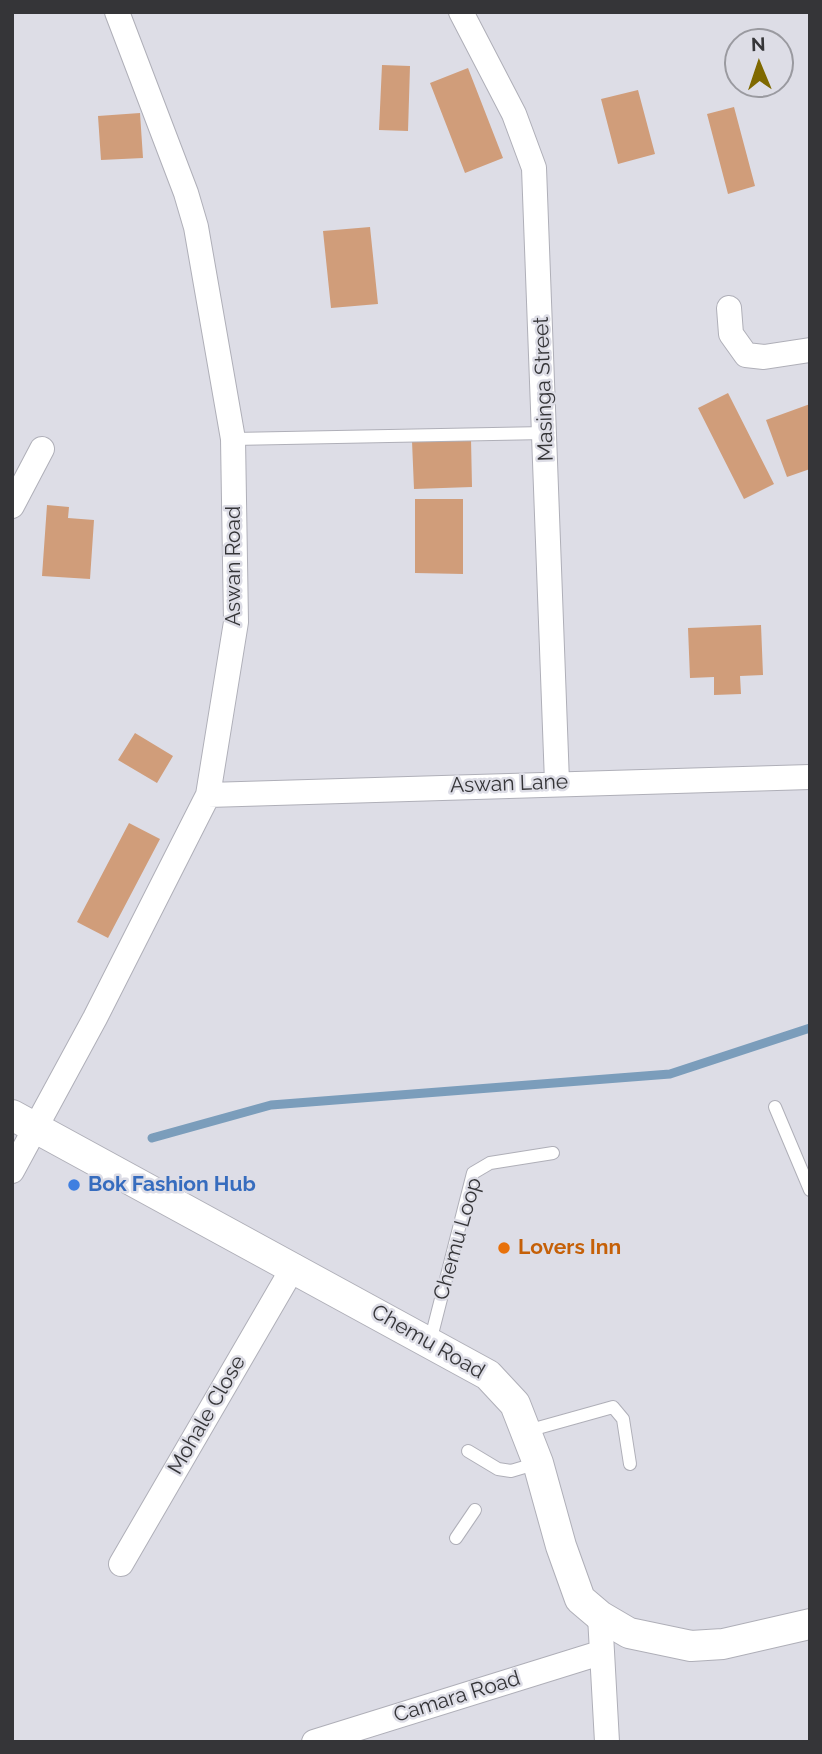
<!DOCTYPE html>
<style>
body{margin:0}
#map{position:relative;width:822px;height:1754px;overflow:hidden;background:#dddde6;font-family:Raleway,sans-serif}
canvas{display:block}
.frame{position:absolute;inset:0;border:14px solid #353538;pointer-events:none}
.north{position:absolute;left:724px;top:28px;width:70px;height:70px;box-sizing:border-box;background:#dddde6;border:2px solid #9a9aa0;border-radius:50%;rotate:358deg;font-size:19px;font-weight:700;line-height:28px;text-align:center;color:#353538}
.north::after{content:'';display:block;margin:auto;width:24px;height:32px;background:#7f6900;clip-path:polygon(50% 0,100% 100%,50% 72%,0 100%)}
</style>
<div id="map">
<canvas width="822" height="1754"></canvas>
<div class="frame"></div>
<div class="north">N</div>
</div>
<script>
const g = document.querySelector('canvas').getContext('2d');
g.lineJoin = 'round';
const shape = rows => new Path2D(rows.map(r => 'M' + r).join(''));
function strokePath(path, color, width, dash) { g.strokeStyle = color; g.lineWidth = width; g.lineCap = dash ? 'butt' : 'round'; g.setLineDash(dash || []); g.stroke(path); }
function paint(path, color) { g.fillStyle = color; g.fill(path, 'evenodd'); }
function write(font, color, halo, rows, align = 'center') {
  g.font = font + ' Raleway,sans-serif'; g.lineWidth = 5; g.setLineDash([]); g.textBaseline = 'middle'; g.strokeStyle = halo; g.fillStyle = color; for (const [text, x, y, turn = 0] of rows) {
    g.save(); g.translate(x, y); g.rotate((+turn || 0) * Math.PI / 180); g.textAlign = isNaN(turn) ? turn : align; if (halo) g.strokeText(text, 0, 0); g.fillText(text, 0, 0); g.restore();
  }
}
strokePath(shape([
 [152,1138,271,1105,670,1074,810,1028]
]), '#7b9dbb', 9);
paint(shape([
 [382,65,410,66,408,131,379,130],
 [468,68,503,158,465,173,430,83],
 [638,90,655,154,618,164,601,99],
 [734,107,755,186,728,194,707,114],
 [140,113,143,158,101,160,98,116],
 [370,227,378,304,331,308,323,231],
 [728,393,774,484,744,499,698,408],
 [810,404,810,469,787,477,766,420],
 [471,439,472,487,414,489,412,441],
 [415,499,463,499,463,574,415,573],
 [47,505,69,507,68,518,94,520,90,579,42,576],
 [761,625,763,675,740,676,741,694,714,695,714,677,690,678,688,628],
 [135,733,173,756,157,783,118,760],
 [129,823,160,839,108,938,77,922]
]), '#d09d7a');
const service = shape([
 [233,439,545,433],
 [775,1107,810,1190],
 [430,1342,473,1173,490,1163,553,1153],
 [527,1431,613,1407,623,1419,630,1464],
 [468,1451,498,1469,511,1471,538,1463],
 [456,1538,475,1510]
]);
const minor = shape([
 [461,12,514,114,534,168,557,782],
 [729,308,731,334,746,355,764,357,810,350],
 [12,506,42,449],
 [208,795,810,777],
 [12,1171,95,1018,208,795,236,622,233,439,196,227,186,193,117,12],
 [121,1564,294,1266],
 [600,1616,607,1742],
 [314,1742,600,1653]
]);
const tertiary = shape([
 [12,1115,488,1375,515,1404,538,1463,561,1546,580,1599,600,1616,629,1633,691,1646,723,1644,810,1624]
]);
strokePath(service, '#afafb8', 14);
strokePath(minor, '#afafb8', 26);
strokePath(tertiary, '#afafb8', 32);
strokePath(service, '#fff', 12);
strokePath(minor, '#fff', 24);
strokePath(tertiary, '#fff', 30);
for (const [x, y, r, color] of [
 [74,1185,7,"#3f7fe0"],
 [504,1248,7,"#e8710a"]
]) { const dot = new Path2D(); dot.arc(x, y, r, 0, 2 * Math.PI); g.fillStyle = color; g.fill(dot); strokePath(dot, '#dddde6', 2.5); }
write('21px', '#353538', '#dddde6', [
 ["Masinga Street",544,389,-92],
 ["Aswan Road",234,566,-90],
 ["Aswan Lane",509,784,-2],
 ["Chemu Loop",458,1239,-74],
 ["Chemu Road",428,1342,30],
 ["Mohale Close",207,1415,-60],
 ["Camara Road",457,1697,-17]
]);
write('bold 21px', '#366cbe', '#dddde6', [
 ["Bok Fashion Hub",88,1185]
], 'left');
write('bold 21px', '#c56008', '#dddde6', [
 ["Lovers Inn",518,1248]
], 'left');
</script>
